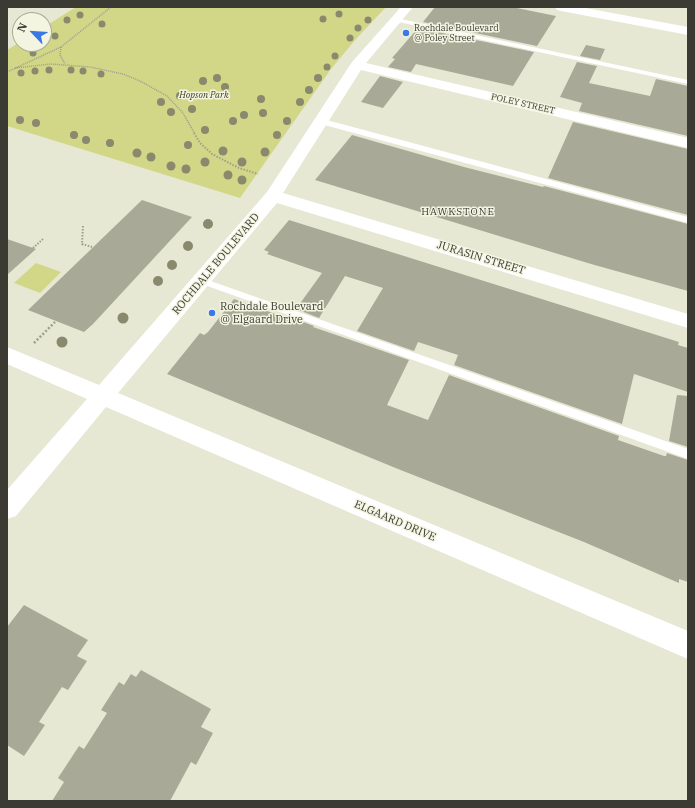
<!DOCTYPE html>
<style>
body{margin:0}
#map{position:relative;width:695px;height:808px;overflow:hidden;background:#e6e8d4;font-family:"IBM Plex Serif",serif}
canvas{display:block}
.frame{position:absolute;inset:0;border:8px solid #3b3b34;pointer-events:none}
.north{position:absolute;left:12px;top:12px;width:40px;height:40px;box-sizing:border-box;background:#f3f5e1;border:1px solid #a9ab9c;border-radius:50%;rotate:295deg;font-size:11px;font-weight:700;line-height:16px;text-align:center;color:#3b3b34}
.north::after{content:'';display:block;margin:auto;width:14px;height:18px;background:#3a78e7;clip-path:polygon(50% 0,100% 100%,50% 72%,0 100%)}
</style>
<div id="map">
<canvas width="695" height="808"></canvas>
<div class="frame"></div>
<div class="north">N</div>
</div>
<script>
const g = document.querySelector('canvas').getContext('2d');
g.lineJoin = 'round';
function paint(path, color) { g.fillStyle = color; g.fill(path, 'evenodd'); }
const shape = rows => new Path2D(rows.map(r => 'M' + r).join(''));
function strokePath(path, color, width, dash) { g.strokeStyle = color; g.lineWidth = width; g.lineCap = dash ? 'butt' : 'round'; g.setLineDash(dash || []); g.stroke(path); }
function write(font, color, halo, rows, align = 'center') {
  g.font = font + ' "IBM Plex Serif",serif'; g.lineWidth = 3; g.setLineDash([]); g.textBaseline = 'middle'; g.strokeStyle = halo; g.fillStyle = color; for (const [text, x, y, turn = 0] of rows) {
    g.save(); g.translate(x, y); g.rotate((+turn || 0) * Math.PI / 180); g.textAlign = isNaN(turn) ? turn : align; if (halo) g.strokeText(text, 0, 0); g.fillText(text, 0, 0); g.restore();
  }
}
paint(shape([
 [76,7,386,7,356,39,331,69,240,198,7,126,7,50,20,42,20,44,44,44,44,27],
 [36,263,61,272,40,293,14,283]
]), '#d2d788');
paint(shape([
 [435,7,512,7,556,16,537,46,423,22],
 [418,28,534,52,513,86,416,64,411,72,388,67,395,59,392,58],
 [586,45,605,49,600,60,580,56],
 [577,62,597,66,589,83,650,96,656,79,688,86,688,136,579,111,582,103,560,97],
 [380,76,403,82,383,108,361,102],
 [573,122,688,149,688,215,548,178],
 [352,135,464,167,543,187,544,186,688,224,688,291,591,264,315,180],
 [142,200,192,217,93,324,84,332,28,310],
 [289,220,679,342,678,345,688,348,688,392,634,374,622,424,454,365,458,355,418,342,414,351,357,331,383,288,345,276,319,318,296,309,322,273,267,254,269,252,264,250],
 [7,239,36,249,7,275],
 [234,299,289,319,290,317,314,326,313,327,409,360,387,405,428,420,449,375,619,436,618,440,664,456,666,456,667,453,688,460,688,582,679,579,679,583,584,542,398,469,167,374,200,333,204,335,208,332],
 [677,395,688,396,688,447,669,441],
 [24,605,88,640,77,656,87,661,68,690,62,687,39,722,45,725,24,756,7,745,7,627],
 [141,670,211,709,201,727,213,733,196,765,191,762,170,801,52,801,64,782,58,778,79,746,84,749,107,713,101,710,119,682,124,685,131,674,136,677]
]), '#a8aa97');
strokePath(shape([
 [61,47,60,55,65,64],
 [15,68,51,64,90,67,123,74,140,81,167,96,183,113,195,134],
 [7,72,61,47,111,7]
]), '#9d9e90', 1.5, [1, 1]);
strokePath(shape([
 [194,133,200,143,212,154,239,168,258,174],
 [83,226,82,244,92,247],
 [33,248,43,239]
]), '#9d9e90', 2, [1.5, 1.5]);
strokePath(shape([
 [34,343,55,322]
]), '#9d9e90', 2.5, [2, 2]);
paint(shape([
 [396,18,688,80,688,84,394,21,393,20,396,18],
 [317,119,323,119,688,217,688,223,317,123,317,119],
 [202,278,688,449,688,459,199,283,197,281,199,279,202,278]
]), '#fff');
paint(shape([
 [401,7,413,7,366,63,688,138,688,148,361,70,283,193,688,314,688,328,277,203,118,393,688,631,688,659,106,407,16,516,7,519,7,490,87,399,7,364,7,347,99,385,267,192,352,62,401,7],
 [555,7,580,7,688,27,688,35,561,11,557,10,555,7]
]), '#fff');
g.fillStyle = '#88896d';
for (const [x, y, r] of [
 [339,14,3.5],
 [80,15,3.5],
 [323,19,3.5],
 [67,20,3.5],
 [368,20,3.5],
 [102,24,3.5],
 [358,28,3.5],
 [55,36,3.5],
 [350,38,3.5],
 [33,53,3.5],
 [335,56,3.5],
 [327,67,3.5],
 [49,70,3.5],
 [71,70,3.5],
 [35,71,3.5],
 [83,71,3.5],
 [21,73,3.5],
 [101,74,3.5],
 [217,78,4],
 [318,78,4],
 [203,81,4],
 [225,87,4],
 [309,90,4],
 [180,96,4],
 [261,99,4],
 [161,102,4],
 [300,102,4],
 [192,109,4],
 [171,112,4],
 [263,113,4],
 [244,115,4],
 [20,120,4],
 [233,121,4],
 [287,121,4],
 [36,123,4],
 [205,130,4],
 [74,135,4],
 [277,135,4],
 [86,140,4],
 [110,143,4],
 [188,145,4],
 [223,151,4.5],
 [265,152,4.5],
 [137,153,4.5],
 [151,157,4.5],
 [205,162,4.5],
 [242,162,4.5],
 [171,166,4.5],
 [186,169,4.5],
 [228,175,4.5],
 [242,180,4.5],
 [208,224,5],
 [188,246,5],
 [172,265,5],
 [158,281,5],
 [123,318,5.5],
 [62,342,5.5]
]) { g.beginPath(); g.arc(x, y, r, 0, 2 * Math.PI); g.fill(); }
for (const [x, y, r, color] of [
 [406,33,4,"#3a78e7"],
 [212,313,4,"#3a78e7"]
]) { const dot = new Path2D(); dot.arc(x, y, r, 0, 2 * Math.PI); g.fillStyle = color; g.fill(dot); strokePath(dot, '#f3f5e1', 1.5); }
write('9px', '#3b3b34', '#f3f5e1', [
 ["Rochdale Boulevard",414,28],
 ["@ Poley Street",414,38]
], 'left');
write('italic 9px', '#3b3c18', '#f3f5e1', [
 ["Hopson Park",204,95]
]);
write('9px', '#3b3b34', '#f3f5e1', [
 ["POLEY STREET",523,104,13]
]);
g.letterSpacing = '1px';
write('10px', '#3b3b34', '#f3f5e1', [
 ["HAWKSTONE",458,212]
]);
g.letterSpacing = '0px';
write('11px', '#3b3b34', '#f3f5e1', [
 ["JURASIN STREET",481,258,17],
 ["ROCHDALE BOULEVARD",216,264,-50],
 ["ELGAARD DRIVE",395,521,23]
]);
write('11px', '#3b3b34', '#f3f5e1', [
 ["Rochdale Boulevard",220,307],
 ["@ Elgaard Drive",220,320]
], 'left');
</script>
